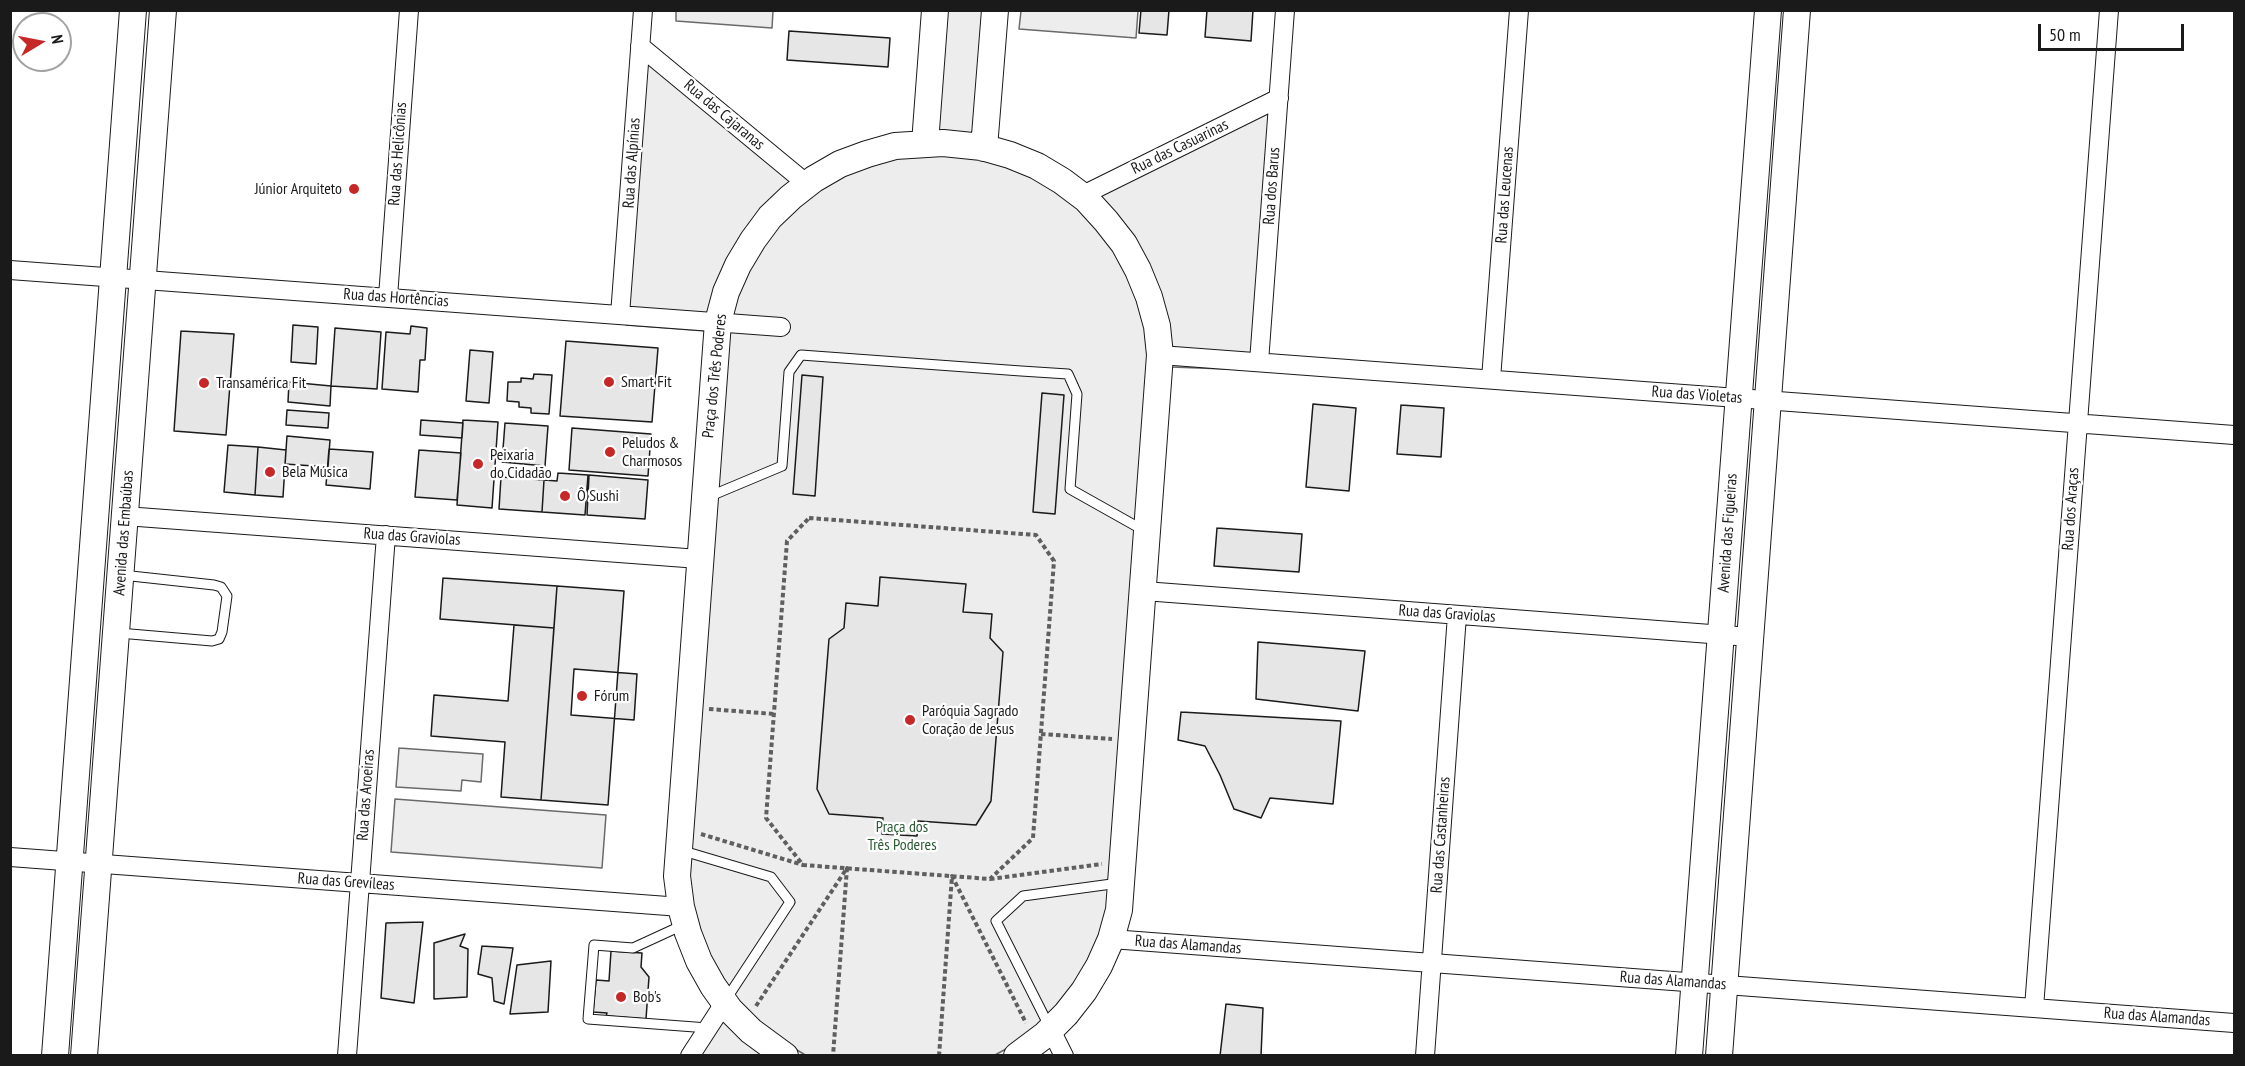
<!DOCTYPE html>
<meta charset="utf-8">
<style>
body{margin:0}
#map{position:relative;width:2245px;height:1066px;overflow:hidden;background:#fff;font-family:"PT Sans Narrow",sans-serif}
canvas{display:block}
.frame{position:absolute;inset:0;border:12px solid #1a1a1a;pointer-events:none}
.north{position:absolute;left:12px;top:12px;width:60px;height:60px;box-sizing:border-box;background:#fff;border:2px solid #a3a3a3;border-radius:50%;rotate:80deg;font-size:16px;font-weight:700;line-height:24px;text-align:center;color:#1a1a1a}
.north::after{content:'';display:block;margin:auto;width:21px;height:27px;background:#c62828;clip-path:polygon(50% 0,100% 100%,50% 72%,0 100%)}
.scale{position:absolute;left:2038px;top:24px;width:146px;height:27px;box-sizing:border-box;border:3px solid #1a1a1a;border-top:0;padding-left:8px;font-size:18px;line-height:21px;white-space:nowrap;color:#1a1a1a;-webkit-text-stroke:4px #fff;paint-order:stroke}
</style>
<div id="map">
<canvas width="2245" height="1066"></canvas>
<div class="frame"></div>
<div class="north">N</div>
<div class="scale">50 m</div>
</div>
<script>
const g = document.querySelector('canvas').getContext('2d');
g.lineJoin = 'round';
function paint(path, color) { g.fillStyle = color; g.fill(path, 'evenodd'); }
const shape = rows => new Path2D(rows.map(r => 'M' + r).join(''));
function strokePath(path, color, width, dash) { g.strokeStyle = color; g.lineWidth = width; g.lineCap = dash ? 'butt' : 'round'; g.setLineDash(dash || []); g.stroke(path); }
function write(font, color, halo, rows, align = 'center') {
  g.font = font + ' "PT Sans Narrow",sans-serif'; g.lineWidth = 4.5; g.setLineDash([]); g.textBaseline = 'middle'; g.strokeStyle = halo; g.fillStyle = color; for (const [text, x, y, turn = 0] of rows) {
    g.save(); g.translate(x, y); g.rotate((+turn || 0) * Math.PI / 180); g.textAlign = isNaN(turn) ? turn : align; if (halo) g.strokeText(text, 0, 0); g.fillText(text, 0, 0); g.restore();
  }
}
const built = shape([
 [676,11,773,11,772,28,676,21,676,11],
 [946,11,984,11,974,135,937,132,946,11],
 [1021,11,1138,11,1136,38,1019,29,1021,11],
 [646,60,793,181,706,331,626,325,646,60],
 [1271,110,1252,370,1171,367,1097,196,1271,110],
 [926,153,978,157,1031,176,1077,206,1115,250,1128,275,1146,328,1149,356,1108,908,1090,961,1058,1008,1015,1044,995,1055,807,1056,780,1040,758,1023,739,1002,709,956,692,903,688,873,727,341,736,296,747,270,779,224,821,188,845,175,898,157,926,153],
 [399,748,483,754,481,782,462,780,461,791,396,787,399,748],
 [395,799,606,815,602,868,391,852,395,799],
 [723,1017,764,1056,698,1056,723,1017]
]);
paint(built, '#ededed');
strokePath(built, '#6a6a6a', 1.5);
const building = shape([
 [1141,10,1169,10,1167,35,1139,33,1141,10],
 [1207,10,1253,10,1251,41,1205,37,1207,10],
 [789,31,890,38,888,67,787,60,789,31],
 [293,325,318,327,316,364,291,362,293,325],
 [411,326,427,328,425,360,420,360,418,392,382,389,386,332,410,334,411,326],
 [335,328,381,332,377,389,331,386,335,328],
 [181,331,234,334,226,435,174,431,181,331],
 [566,341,658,348,652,422,560,416,566,341],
 [470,350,493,352,489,403,466,401,470,350],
 [534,374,552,375,549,414,531,413,531,408,519,407,519,402,507,401,508,382,521,382,521,378,533,379,534,374],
 [802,375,823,377,815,496,793,494,802,375],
 [289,382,331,386,330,406,288,402,289,382],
 [1042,393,1064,395,1055,514,1033,512,1042,393],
 [1313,404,1356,408,1349,491,1306,487,1313,404],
 [1401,405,1444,408,1441,457,1397,454,1401,405],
 [287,410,329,413,328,428,286,425,287,410],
 [421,420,463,423,462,438,420,435,421,420],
 [463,420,498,422,492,508,457,505,463,420],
 [505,423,548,426,545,466,502,462,505,423],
 [572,428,651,434,648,476,569,470,572,428],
 [287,436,330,440,328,467,285,464,287,436],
 [228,445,258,447,255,495,224,492,228,445],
 [258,447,286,450,283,497,255,495,258,447],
 [329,449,373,452,370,489,326,485,329,449],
 [419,450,461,453,457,500,415,497,419,450],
 [558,473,588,475,585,515,542,512,544,480,557,481,558,473],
 [589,475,648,480,645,519,587,515,589,475],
 [501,477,544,480,542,512,499,509,501,477],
 [1217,528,1302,534,1299,572,1214,566,1217,528],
 [880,577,966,584,963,612,992,614,990,638,1003,652,991,801,976,825,918,821,917,836,882,834,883,818,829,814,817,789,829,639,844,628,846,603,878,606,880,577],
 [443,578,557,586,554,628,440,619,443,578],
 [557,586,624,591,608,805,541,800,557,586],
 [514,625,554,628,541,800,501,797,505,742,431,736,434,695,508,701,514,625],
 [1258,642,1365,651,1358,711,1256,699,1258,642],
 [574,669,637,674,634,720,571,715,574,669],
 [1181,712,1341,721,1333,804,1270,798,1261,818,1234,809,1220,775,1205,746,1178,740,1181,712],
 [423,922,414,1003,381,998,386,923,423,922],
 [465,934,460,946,468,949,467,997,434,999,434,943,465,934],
 [482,946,513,948,504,1004,494,1001,492,978,478,974,482,946],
 [611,951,642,953,641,967,649,977,646,1019,606,1016,607,1013,593,1012,596,980,609,981,611,951],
 [551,961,548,1012,510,1014,517,965,551,961],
 [1226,1004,1263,1008,1261,1056,1220,1056,1226,1004]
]);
paint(building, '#e6e6e6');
strokePath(building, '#1a1a1a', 1.5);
const lane = shape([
 [708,497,782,466,789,372,801,355,1021,371,1068,374,1077,394,1070,489,1143,530],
 [119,633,212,641,219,639,222,632,227,596,221,587,214,585,122,575],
 [680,850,771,877,790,902,725,1001],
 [683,925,633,948,594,945,588,1019,708,1028],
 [1050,1028,996,921,1023,896,1119,883]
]);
const street = shape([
 [640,46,807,184],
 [1081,196,1279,98],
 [10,270,781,327],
 [388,297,409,10],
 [620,315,643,10],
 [1160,355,2234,435],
 [1259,362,1285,10],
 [1491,379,1519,10],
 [125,516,699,559],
 [1144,591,1750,637],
 [10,857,681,907],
 [1111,939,2234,1023],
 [2034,1008,2109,10],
 [1051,1030,1064,1056],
 [347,1056,386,535],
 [690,1056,725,1002],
 [1425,1056,1457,615]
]);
const secondary = shape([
 [925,143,935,10],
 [984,148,995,10],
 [55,1056,133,10],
 [84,1056,163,10],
 [785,1056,751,1031,730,1010,713,986,699,961,688,933,681,907,677,876,718,322,726,292,738,265,753,240,770,217,791,197,814,179,840,164,867,154,895,146,943,143,982,147,1010,155,1037,166,1062,181,1086,199,1106,221,1124,244,1138,270,1149,297,1157,326,1160,355,1119,910,1111,939,1099,966,1084,991,1066,1014,1045,1035,1017,1056],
 [1689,1056,1768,10],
 [1719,1056,1797,10]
]);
strokePath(lane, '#1a1a1a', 11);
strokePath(street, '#1a1a1a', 20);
strokePath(secondary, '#1a1a1a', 28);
strokePath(shape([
 [809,518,1036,535,1054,561,1033,838,990,879,803,865,766,818,787,541,809,518],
 [709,709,774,714],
 [1041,734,1112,739],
 [701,834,803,865],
 [990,879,1102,864],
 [756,1006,847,868,833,1056],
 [939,1056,952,876,1026,1023]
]), '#5f5f5f', 4, [4.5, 3]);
strokePath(lane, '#fff', 9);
strokePath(street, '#fff', 18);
strokePath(secondary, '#fff', 26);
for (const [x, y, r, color] of [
 [354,189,6,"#c62828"],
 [609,382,6,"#c62828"],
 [204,383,6,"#c62828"],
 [610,452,6,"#c62828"],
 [478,464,6,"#c62828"],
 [270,472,6,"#c62828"],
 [565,496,6,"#c62828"],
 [582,696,6,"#c62828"],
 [910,720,6,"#c62828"],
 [621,997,6,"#c62828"]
]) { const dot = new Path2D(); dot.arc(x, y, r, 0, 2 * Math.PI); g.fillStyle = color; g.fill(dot); strokePath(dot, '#fff', 2); }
write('16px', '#1a1a1a', '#fff', [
 ["Rua das Cajaranas",724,115,40],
 ["Rua das Casuarinas",1180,147,-26],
 ["Rua das Helicônias",398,154,-86],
 ["Rua das Alpínias",632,163,-86],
 ["Rua dos Barus",1272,186,-86],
 ["Rua das Leucenas",1505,195,-86],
 ["Rua das Hortências",396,298,4],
 ["Praça dos Três Poderes",715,376,-84],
 ["Rua das Violetas",1697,395,4],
 ["Rua dos Araças",2071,509,-86],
 ["Avenida das Embaúbas",124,533,-86],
 ["Avenida das Figueiras",1728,533,-86],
 ["Rua das Graviolas",412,537,4],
 ["Rua das Graviolas",1447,614,4],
 ["Rua das Aroeiras",366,795,-86],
 ["Rua das Castanheiras",1441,835,-86],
 ["Rua das Grevíleas",346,882,4],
 ["Rua das Alamandas",1188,945,4],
 ["Rua das Alamandas",1673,981,4],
 ["Rua das Alamandas",2157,1017,4]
]);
write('16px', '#1a1a1a', '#fff', [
 ["Júnior Arquiteto",342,189,"right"],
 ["Smart Fit",621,382],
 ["Transamérica Fit",216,383],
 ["Peludos &",622,443],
 ["Charmosos",622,461],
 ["Peixaria",490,455],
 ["do Cidadão",490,473],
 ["Bela Música",282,472],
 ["Ô Sushi",577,496],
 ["Fórum",594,696],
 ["Paróquia Sagrado",922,711],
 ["Coração de Jesus",922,729],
 ["Bob's",633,997]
], 'left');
write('16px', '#2b5a34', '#fff', [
 ["Praça dos",902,827],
 ["Três Poderes",902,845]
]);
</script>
